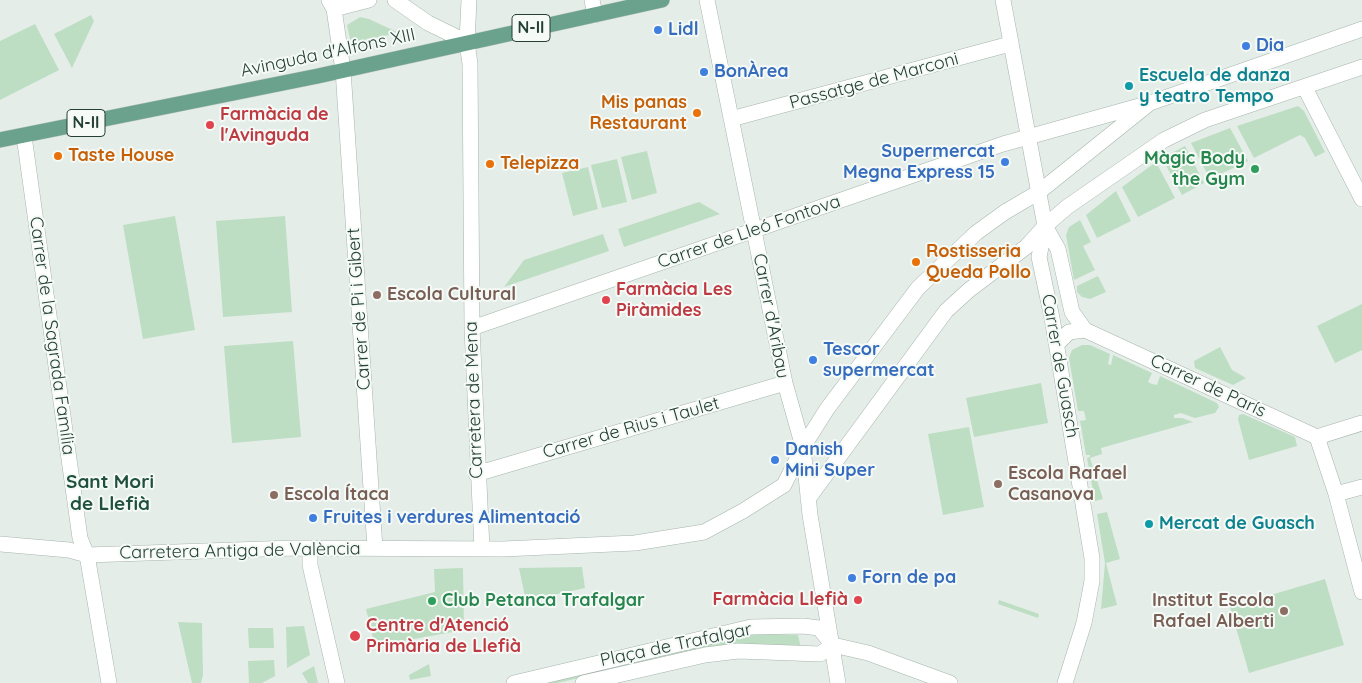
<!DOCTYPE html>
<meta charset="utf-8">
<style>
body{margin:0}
canvas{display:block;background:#e4ede8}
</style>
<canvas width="1362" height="683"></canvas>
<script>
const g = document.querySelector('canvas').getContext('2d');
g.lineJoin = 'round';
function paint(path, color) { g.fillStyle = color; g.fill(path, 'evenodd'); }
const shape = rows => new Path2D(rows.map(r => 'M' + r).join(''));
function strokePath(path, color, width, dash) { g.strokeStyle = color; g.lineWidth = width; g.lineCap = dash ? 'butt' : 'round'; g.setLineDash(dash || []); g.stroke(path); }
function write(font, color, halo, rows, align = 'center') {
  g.font = font + ' Quicksand,sans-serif'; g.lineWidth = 4; g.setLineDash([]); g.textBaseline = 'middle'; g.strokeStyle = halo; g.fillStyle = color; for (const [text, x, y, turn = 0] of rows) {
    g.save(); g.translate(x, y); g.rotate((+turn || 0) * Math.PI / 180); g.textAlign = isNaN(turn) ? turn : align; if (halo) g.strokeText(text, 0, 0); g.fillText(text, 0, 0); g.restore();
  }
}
paint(shape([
 [91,15,94,21,72,68,54,34],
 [360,17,369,19,399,33,353,42,350,39,347,25],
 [35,24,59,70,0,100,0,41],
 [1298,106,1304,111,1325,152,1315,157,1305,138,1300,135,1254,158,1237,126],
 [1230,128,1248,161,1210,179,1191,143],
 [1185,146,1204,183,1182,195,1162,158],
 [647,151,657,193,632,200,621,157],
 [617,159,627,202,602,208,591,165],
 [1156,162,1175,198,1138,217,1122,187],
 [588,167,598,209,573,216,562,173],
 [1116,191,1131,221,1097,238,1086,215],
 [699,202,720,214,624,247,618,229],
 [175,216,195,330,143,339,123,225],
 [285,216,292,312,223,317,216,221],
 [1080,220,1091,242,1083,246,1095,270,1074,280,1066,235,1069,227],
 [603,234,609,251,504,287,524,260],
 [1098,276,1106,292,1090,299,1082,297,1077,292,1077,286],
 [1362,304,1362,350,1335,363,1317,326],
 [293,341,301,437,232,443,224,346],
 [1082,345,1090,345,1110,354,1108,364,1111,365,1113,355,1152,373,1148,382,1152,384,1157,385,1160,376,1217,403,1219,407,1215,413,1195,418,1181,413,1174,415,1174,418,1182,418,1193,422,1101,448,1102,454,1090,458,1103,499,1095,501,1087,458,1090,457,1090,455,1086,455,1080,421,1086,420,1084,411,1078,411,1069,358,1072,350],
 [1220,347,1232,370,1246,378,1233,385,1195,368,1194,361],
 [1041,383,1048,423,974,437,966,398],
 [1243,414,1295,437,1297,446,1249,460,1238,419,1239,415],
 [969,427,984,507,943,515,928,434],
 [1107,512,1120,559,1106,563,1117,605,1101,609,1105,563,1097,514],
 [582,567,585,588,526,601,519,568],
 [463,568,464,630,375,646,366,609,435,592,434,569],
 [1325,579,1344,645,1249,673,1230,607],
 [999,600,1039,614,1038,618,998,604],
 [178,622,202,623,203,675,201,683,192,683],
 [304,626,310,655,287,668,286,627],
 [248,628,273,628,274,648,249,648],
 [758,634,798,635,801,648,621,668,619,662,727,637],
 [274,660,275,676,262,683,249,683,248,661],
 [429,664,431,676,410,680,409,675],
 [607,665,609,671,557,683,543,683],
 [314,666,318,683,308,683,302,673]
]), '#bedec3');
const street = shape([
 [329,0,334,9,343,70,375,548],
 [395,0,428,23,467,42],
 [469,0,467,42,470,64,472,328,482,549],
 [592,0,595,15],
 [707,0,785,383,803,447,810,515,838,683],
 [1003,0,1045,226,1058,249,1072,312,1085,330],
 [334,9,369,0],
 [1305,88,1362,199],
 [731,119,1010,44],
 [24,136,80,538,87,555,109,683],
 [1045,227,1039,257,1052,318,1092,558,1092,581,1084,623,1065,683],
 [472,328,1003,144,1150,103,1362,29],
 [1057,344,1069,332,1085,330,1317,437,1362,423],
 [1317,437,1336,494,1362,592],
 [476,474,785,383],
 [1336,494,1362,487],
 [808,499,946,311,969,290,1026,247,1045,226,1067,207,1164,140,1205,120,1362,67],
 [0,544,69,550,87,555,294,548,503,549,635,543,704,532,743,511,784,485,803,447,827,409,918,288,976,233,1005,212,1039,192,1150,103],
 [310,548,310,565,337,683],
 [833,645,868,653,950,683],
 [514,683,751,627,803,626,819,628,831,643],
 [583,683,705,655,738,651,820,654,833,645]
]);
const primary = shape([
 [0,140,318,76,662,0]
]);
strokePath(street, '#a7b5ae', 16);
strokePath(primary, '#c2c9c6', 16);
strokePath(street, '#fff', 15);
strokePath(primary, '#6aa28d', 15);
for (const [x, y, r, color] of [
 [658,30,5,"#3f7fe0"],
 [1246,46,5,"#3f7fe0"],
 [704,72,5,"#3f7fe0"],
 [1129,86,5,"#0f9aa8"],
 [697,113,5,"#e8710a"],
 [210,125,5,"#e0444e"],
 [58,156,5,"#e8710a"],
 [1005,162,5,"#3f7fe0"],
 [490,164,5,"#e8710a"],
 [1255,169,5,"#2e9e5b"],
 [916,262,5,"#e8710a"],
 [377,295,5,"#8d6e63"],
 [606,300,5,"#e0444e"],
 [813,360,5,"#3f7fe0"],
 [775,460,5,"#3f7fe0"],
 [998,484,5,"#8d6e63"],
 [274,495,5,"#8d6e63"],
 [313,518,5,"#3f7fe0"],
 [1149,524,5,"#0f9aa8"],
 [852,578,5,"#3f7fe0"],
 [858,600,5,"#e0444e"],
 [432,601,5,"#2e9e5b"],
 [1284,611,5,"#8d6e63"],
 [355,636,6,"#e0444e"]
]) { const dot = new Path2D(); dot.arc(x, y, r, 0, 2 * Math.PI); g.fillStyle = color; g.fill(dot); strokePath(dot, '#f5faf7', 2); }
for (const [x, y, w] of [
 [531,28,38],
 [86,123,38]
]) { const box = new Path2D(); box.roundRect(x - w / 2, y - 13.5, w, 27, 4); g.fillStyle = '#f5faf7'; g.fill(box); strokePath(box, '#243f34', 1); }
write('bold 16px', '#243f34', null, [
 ["N-II",531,28],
 ["N-II",86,123]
]);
write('bold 18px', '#366cbe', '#f5faf7', [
 ["Lidl",668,30],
 ["Dia",1256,46],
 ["BonÀrea",714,72],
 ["Supermercat",995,152,"right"],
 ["Megna Express 15",995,173,"right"],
 ["Tescor",823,350],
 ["supermercat",823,371],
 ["Danish",785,450],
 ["Mini Super",785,471],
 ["Fruites i verdures Alimentació",323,518],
 ["Forn de pa",862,578]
], 'left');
write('18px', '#243f34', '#f5faf7', [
 ["Avinguda d'Alfons XIII",328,53,-12],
 ["Passatge de Marconi",874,81,-15],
 ["Carrer de Lleó Fontova",749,232,-19],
 ["Carrer de Pi i Gibert",359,309,-94],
 ["Carrer d'Aribau",771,316,79],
 ["Carrer de la Sagrada Família",52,336,82],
 ["Carrer de Guasch",1060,366,80],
 ["Carrer de París",1208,386,25],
 ["Carretera de Mena",474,400,-92],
 ["Carrer de Rius i Taulet",631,428,-16],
 ["Carretera Antiga de València",240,551,-1],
 ["Plaça de Trafalgar",676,645,-12]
]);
write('bold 18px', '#0d838f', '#f5faf7', [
 ["Escuela de danza",1139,76],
 ["y teatro Tempo",1139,97],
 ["Mercat de Guasch",1159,524]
], 'left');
write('bold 18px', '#c56008', '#f5faf7', [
 ["Mis panas",687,103,"right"],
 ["Restaurant",687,124,"right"],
 ["Taste House",68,156],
 ["Telepizza",500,164],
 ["Rostisseria",926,252],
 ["Queda Pollo",926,273]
], 'left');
write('bold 18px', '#be3a42', '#f5faf7', [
 ["Farmàcia de",220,115],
 ["l'Avinguda",220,136],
 ["Farmàcia Les",616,290],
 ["Piràmides",616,311],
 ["Farmàcia Llefià",848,600,"right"],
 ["Centre d'Atenció",366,626],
 ["Primària de Llefià",366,647]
], 'left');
write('bold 18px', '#27864d', '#f5faf7', [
 ["Màgic Body",1245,159],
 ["the Gym",1245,180],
 ["Club Petanca Trafalgar",442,601,"left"]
], 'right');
write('bold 18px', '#785e54', '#f5faf7', [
 ["Escola Cultural",387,295],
 ["Escola Rafael",1008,474],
 ["Casanova",1008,495],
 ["Escola Ítaca",284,495],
 ["Institut Escola",1274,601,"right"],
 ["Rafael Alberti",1274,622,"right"]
], 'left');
write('bold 19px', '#20513f', '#f5faf7', [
 ["Sant Mori",110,482],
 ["de Llefià",110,504]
]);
</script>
